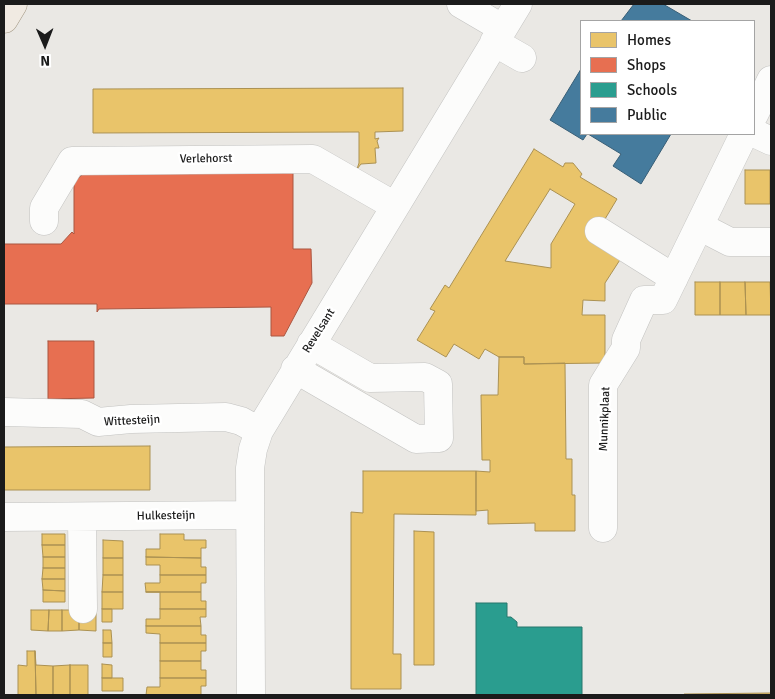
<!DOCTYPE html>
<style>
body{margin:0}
#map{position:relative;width:775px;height:699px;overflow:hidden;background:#eae8e4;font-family:Signika,sans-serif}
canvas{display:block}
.frame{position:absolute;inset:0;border:5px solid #1b1b1b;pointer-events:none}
.legend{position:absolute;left:580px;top:20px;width:175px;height:115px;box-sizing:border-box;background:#fff;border:1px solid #a4a4a4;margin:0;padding:6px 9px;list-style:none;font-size:15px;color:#1b1b1b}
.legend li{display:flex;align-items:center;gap:10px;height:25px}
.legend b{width:25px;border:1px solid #a4a4a4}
.north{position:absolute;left:20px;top:20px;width:50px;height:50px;-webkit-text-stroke:4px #fff;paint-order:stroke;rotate:179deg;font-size:14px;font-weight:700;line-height:20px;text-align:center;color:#1b1b1b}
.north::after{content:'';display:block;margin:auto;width:18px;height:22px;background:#1b1b1b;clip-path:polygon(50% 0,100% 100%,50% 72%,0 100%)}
</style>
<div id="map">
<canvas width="775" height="699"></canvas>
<div class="frame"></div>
<ul class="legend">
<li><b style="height:14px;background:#e9c46a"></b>Homes</li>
<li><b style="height:14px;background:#e76f51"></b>Shops</li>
<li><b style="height:14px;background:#2a9d8f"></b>Schools</li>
<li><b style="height:14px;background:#457b9d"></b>Public</li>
</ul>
<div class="north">N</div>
</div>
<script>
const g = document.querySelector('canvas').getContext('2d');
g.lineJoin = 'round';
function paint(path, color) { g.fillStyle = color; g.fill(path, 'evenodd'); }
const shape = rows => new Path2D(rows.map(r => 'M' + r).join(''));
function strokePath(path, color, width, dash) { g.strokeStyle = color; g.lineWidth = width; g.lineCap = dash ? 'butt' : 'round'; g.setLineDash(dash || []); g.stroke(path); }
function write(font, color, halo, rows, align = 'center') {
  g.font = font + ' Signika,sans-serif'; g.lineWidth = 5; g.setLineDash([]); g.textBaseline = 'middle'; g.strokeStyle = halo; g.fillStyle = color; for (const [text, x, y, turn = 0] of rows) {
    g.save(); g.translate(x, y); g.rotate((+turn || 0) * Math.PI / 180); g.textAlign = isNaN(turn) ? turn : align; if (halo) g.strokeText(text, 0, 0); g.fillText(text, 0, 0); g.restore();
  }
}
const homes = shape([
 [403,88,403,131,375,132,375,139,379,138,377,141,379,148,375,148,376,163,361,164,357,169,359,163,359,132,93,133,93,89,403,88],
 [534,149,563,167,565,163,573,163,582,174,580,177,617,199,596,234,625,252,605,283,605,301,583,300,582,315,605,315,605,363,524,364,524,357,499,357,485,349,479,359,454,344,446,357,417,340,435,311,430,309,445,285,449,288,534,149],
 [550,189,575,204,551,244,551,268,505,261,550,189],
 [745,170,770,170,770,204,745,204,745,170],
 [695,282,720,282,720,315,695,315,695,282],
 [720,282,745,282,746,315,720,315,720,282],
 [745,282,770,282,771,315,746,315,745,282],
 [499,357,524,357,524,364,565,363,566,459,572,459,572,495,575,495,575,531,535,531,535,523,488,524,488,510,476,511,476,471,490,472,490,460,482,460,481,395,498,395,499,357],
 [150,446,150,490,4,490,4,447,150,446],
 [363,471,476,471,476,515,394,514,393,654,401,654,401,689,351,689,351,512,363,513,363,471],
 [414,531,434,532,434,665,414,665,414,531],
 [42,534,65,534,65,545,42,545,42,534],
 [160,534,184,534,184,540,206,540,206,548,201,548,201,558,146,557,146,549,160,549,160,534],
 [103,540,123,541,123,558,103,558,103,540],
 [42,545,65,545,65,557,43,557,42,545],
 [43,557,65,557,65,568,43,568,43,557],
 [146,557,201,558,201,567,206,567,206,575,160,575,160,565,146,565,146,557],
 [103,558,123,558,123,575,103,575,103,558],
 [43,568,65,568,65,579,42,579,43,568],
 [103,575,123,575,123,592,102,592,103,575],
 [160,575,206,575,206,583,201,583,201,592,146,592,145,583,160,583,160,575],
 [42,579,65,579,65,591,43,590,42,579],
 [43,590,65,591,65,602,43,602,43,590],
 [102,592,123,592,123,609,102,609,102,592],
 [146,592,201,592,201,601,206,601,206,609,160,609,160,592,146,592],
 [102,609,112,609,112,622,102,622,102,609],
 [160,609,206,609,206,617,200,617,201,626,146,626,146,619,160,619,160,609],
 [31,610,49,610,48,631,31,630,31,610],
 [49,610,62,610,62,631,48,631,49,610],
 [62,610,79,610,79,630,62,631,62,610],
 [79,610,96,610,96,631,79,630,79,610],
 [146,626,201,626,201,635,206,635,206,643,160,643,160,634,146,633,146,626],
 [103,630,111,630,112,643,103,643,103,630],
 [103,643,112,643,112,657,103,657,103,643],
 [160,643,206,643,206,651,201,651,201,661,160,661,160,643],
 [27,651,35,651,36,695,18,695,18,665,27,666,27,651],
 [35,651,36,665,53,666,53,695,36,695,35,651],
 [160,661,201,661,201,670,206,670,206,678,160,678,160,661],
 [102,664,112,665,112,678,102,678,102,664],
 [70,665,70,695,53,695,53,666,70,665],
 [70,665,88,665,88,695,70,695,70,665],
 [102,678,123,678,123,691,102,691,102,678],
 [160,678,206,678,206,686,201,686,201,695,146,695,147,687,160,687,160,678],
 [771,693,771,695,684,695,684,694,771,693]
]);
paint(homes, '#e9c46a');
strokePath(homes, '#ab9152', 1);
const shops = shape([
 [293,172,293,249,311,249,312,283,284,336,271,336,271,307,99,309,97,312,97,304,4,304,4,244,61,244,72,232,74,234,74,182,84,173,293,172],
 [48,341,94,341,94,398,48,399,48,341]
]);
paint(shops, '#e76f51');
strokePath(shops, '#aa5641', 1);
const schools = shape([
 [476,603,507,603,507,617,511,617,517,622,517,627,582,627,582,695,476,695,476,603]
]);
paint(schools, '#2a9d8f');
strokePath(schools, '#26766c', 1);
const public = shape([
 [634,4,663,4,692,21,621,21,634,4],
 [581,69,581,134,587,134,583,140,550,120,581,69],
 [588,134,671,134,641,184,613,166,621,154,588,134]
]);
paint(public, '#457b9d');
strokePath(public, '#385e76', 1);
const minor = shape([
 [461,4,502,28],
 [494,42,522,58],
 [754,115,771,80],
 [754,133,771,141],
 [44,221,44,208,72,161,313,159,395,206],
 [699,226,730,242,771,242],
 [599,231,674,278],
 [295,369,416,439,439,438,438,384,425,377,370,378,311,344],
 [4,412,82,414,98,422,131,419,226,417,241,421,259,431],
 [4,517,250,515],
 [82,517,83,609],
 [603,528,603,385,626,348,626,340,644,300,663,300,744,134],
 [251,695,250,468,253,449,259,431,518,4]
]);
const major = shape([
 [4,19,13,4]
]);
strokePath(minor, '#c2c2c0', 29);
strokePath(major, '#a09580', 29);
strokePath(minor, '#fcfcfb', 28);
strokePath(major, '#f0eae2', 28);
write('12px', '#1b1b1b', '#fff', [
 ["Verlehorst",206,159,-1],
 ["Revelsant",319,331,-58],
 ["Munnikplaat",605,419,-88],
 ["Wittesteijn",132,421,-3],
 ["Hulkesteijn",166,516,-1]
]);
</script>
